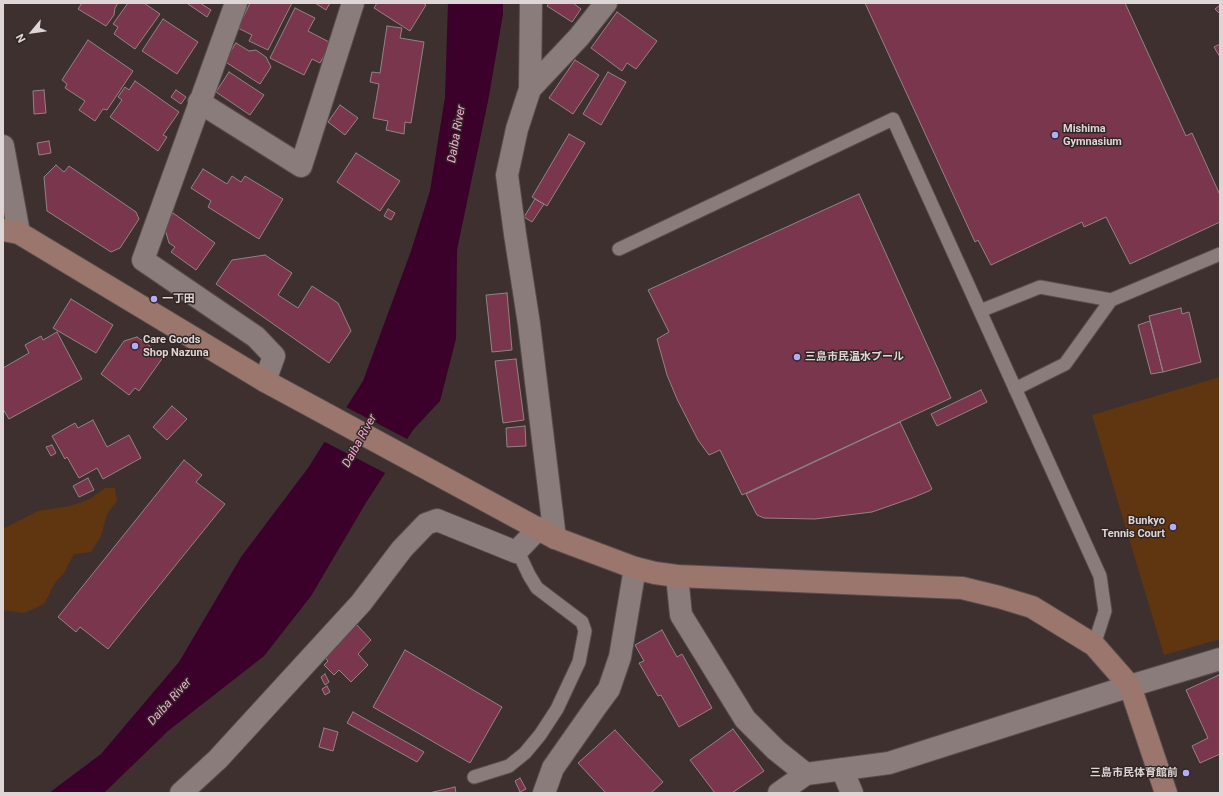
<!DOCTYPE html>
<meta charset="utf-8">
<style>
body{margin:0}
#map{position:relative;width:1223px;height:796px;overflow:hidden;background:#3d302f;font-family:Roboto,sans-serif}
canvas{display:block}
.frame{position:absolute;inset:0;border:4px solid #ded6d6;pointer-events:none}
.north{position:absolute;left:12px;top:12px;width:40px;height:40px;-webkit-text-stroke:3px #322625;paint-order:stroke;rotate:241deg;font-size:11px;font-weight:700;line-height:16px;text-align:center;color:#ded6d6}
.north::after{content:'';display:block;margin:auto;width:14px;height:18px;background:#ded6d6;clip-path:polygon(50% 0,100% 100%,50% 72%,0 100%)}
</style>
<div id="map">
<canvas width="1223" height="796"></canvas>
<div class="frame"></div>
<div class="north">N</div>
</div>
<script>
const g = document.querySelector('canvas').getContext('2d');
g.lineJoin = 'round';
function paint(path, color) { g.fillStyle = color; g.fill(path, 'evenodd'); }
const shape = rows => new Path2D(rows.map(r => 'M' + r).join(''));
function strokePath(path, color, width, dash) { g.strokeStyle = color; g.lineWidth = width; g.lineCap = dash ? 'butt' : 'round'; g.setLineDash(dash || []); g.stroke(path); }
function write(font, color, halo, rows, align = 'center') {
  g.font = font + ' Roboto,"Noto Sans JP",sans-serif'; g.lineWidth = 3; g.setLineDash([]); g.textBaseline = 'middle'; g.strokeStyle = halo; g.fillStyle = color; for (const [text, x, y, turn = 0] of rows) {
    g.save(); g.translate(x, y); g.rotate((+turn || 0) * Math.PI / 180); g.textAlign = isNaN(turn) ? turn : align; if (halo) g.strokeText(text, 0, 0); g.fillText(text, 0, 0); g.restore();
  }
}
paint(shape([
 [1220,377,1220,639,1164,655,1092,415],
 [105,488,115,488,117,501,107,514,101,536,91,552,74,554,64,573,55,583,44,604,24,613,3,610,3,529,38,511,70,506,90,499]
]), '#603610');
paint(shape([
 [448,3,503,3,503,14,489,96,457,250,456,339,440,401,413,430,367,501,311,596,264,656,168,731,104,793,49,793,101,754,179,662,241,557,308,468,363,381,411,251,430,191,445,97]
]), '#3b012a');
paint(shape([
 [344,406,409,440,387,474,323,441]
]), '#3d302f');
const building = shape([
 [82,3,118,3,115,8,114,15,106,26,78,9,82,3],
 [128,3,144,3,160,14,135,49,114,34,118,27,113,24,128,3],
 [189,3,200,3,211,10,207,17,188,4,189,3],
 [250,3,292,3,268,50,249,41,252,35,238,28,250,3],
 [315,3,330,3,326,10,315,3],
 [377,3,423,3,426,5,410,31,374,8,377,3],
 [549,3,573,3,581,9,572,22,547,6,549,3],
 [865,3,1125,3,1186,136,1192,133,1220,195,1220,222,1130,264,1106,217,1084,227,1082,222,991,265,978,240,975,242,865,3],
 [1220,5,1220,14,1215,9,1220,5],
 [295,8,315,18,308,31,331,43,320,63,312,59,304,75,270,58,295,8],
 [617,12,657,41,636,69,627,63,622,71,591,48,617,12],
 [163,19,198,42,177,74,142,51,163,19],
 [387,26,402,28,400,38,424,42,411,123,405,122,404,134,386,130,388,121,373,118,379,84,370,82,372,72,380,73,387,26],
 [88,40,133,71,107,110,103,109,95,121,79,110,85,101,65,88,67,84,62,80,88,40],
 [236,43,249,51,256,50,266,57,271,67,260,84,224,61,236,43],
 [1220,44,1220,57,1214,47,1220,44],
 [575,60,599,75,573,114,549,98,575,60],
 [229,72,264,95,250,115,216,92,229,72],
 [608,72,626,82,601,125,583,114,608,72],
 [135,81,179,112,163,135,167,137,158,151,110,117,122,100,118,97,125,87,129,90,135,81],
 [44,90,46,113,34,114,33,91,44,90],
 [176,90,186,97,181,104,171,97,176,90],
 [340,105,358,118,345,135,328,122,340,105],
 [569,134,585,143,547,206,532,197,569,134],
 [49,141,51,153,39,155,37,143,49,141],
 [356,153,400,181,380,211,337,182,356,153],
 [56,165,64,172,69,166,136,212,139,219,120,248,111,252,47,211,44,177,56,165],
 [203,169,227,184,232,176,241,182,245,176,283,199,259,239,208,207,211,201,191,188,203,169],
 [859,194,951,398,742,495,720,450,709,455,698,440,677,399,667,375,657,339,669,332,648,290,859,194],
 [535,199,544,204,532,222,524,217,535,199],
 [388,209,395,213,391,220,384,216,388,209],
 [173,213,215,243,196,270,171,252,175,247,169,243,164,226,173,213],
 [265,255,292,273,278,295,298,308,312,286,338,303,351,331,329,363,216,284,232,260,265,255],
 [507,293,512,350,492,352,486,295,507,293],
 [71,299,113,325,96,353,53,328,71,299],
 [1181,308,1182,314,1189,312,1201,362,1163,372,1149,316,1181,308],
 [1150,321,1163,372,1151,374,1138,325,1150,321],
 [57,332,82,379,9,419,3,409,3,368,29,353,25,345,41,336,43,340,57,332],
 [137,337,164,356,139,391,135,388,129,395,101,374,124,341,137,337],
 [516,359,524,420,503,423,495,361,516,359],
 [981,390,987,402,937,426,931,414,981,390],
 [172,406,187,419,167,440,153,427,172,406],
 [93,420,107,447,129,435,141,458,103,479,97,468,79,478,67,457,65,459,52,436,75,423,78,428,93,420],
 [900,422,932,489,929,491,912,498,872,512,815,519,764,518,757,515,746,494,900,422],
 [525,426,526,446,507,447,506,428,525,426],
 [52,445,56,453,51,456,46,447,52,445],
 [184,460,202,475,196,482,225,504,108,649,80,627,76,632,58,617,184,460],
 [88,478,94,490,79,497,73,486,88,478],
 [355,623,371,640,358,654,368,665,351,682,339,670,334,675,324,665,328,661,323,655,355,623],
 [662,630,677,657,682,654,712,708,679,727,661,695,658,696,639,663,644,661,635,645,662,630],
 [405,650,502,707,470,763,373,707,405,650],
 [325,674,329,682,325,685,321,677,325,674],
 [1219,675,1220,678,1220,754,1200,763,1192,746,1208,738,1186,690,1219,675],
 [327,686,330,692,325,695,322,689,327,686],
 [353,712,424,752,417,762,347,723,353,712],
 [324,728,338,732,333,751,319,747,324,728],
 [733,729,764,771,732,793,715,793,690,760,733,729],
 [615,730,663,782,651,793,606,793,578,763,615,730],
 [520,778,526,789,520,792,515,781,520,778],
 [455,787,456,793,429,793,455,787]
]);
paint(building, '#7a364c');
strokePath(building, '#928386', 1);
const lane = shape([
 [619,249,893,119,1100,576,1105,611,1094,645],
 [980,311,1040,287,1111,300],
 [1015,389,1065,364,1111,300,1220,254],
 [474,777,509,766,525,753,540,735,557,709,579,662,585,631,582,622,537,588,529,575,521,558,516,552]
]);
const street = shape([
 [236,3,143,260,256,337,274,356,265,381],
 [531,3,530,89,517,129,507,175,515,234,529,324,555,538],
 [530,89,579,37,606,3],
 [199,102,301,166,353,3],
 [3,146,19,233],
 [677,576,681,615,745,719,776,750,806,774],
 [842,769,852,793],
 [181,793,218,759,361,603,402,549,426,524,437,520,516,552,539,528],
 [544,793,553,768,595,708,609,689,620,657,635,568],
 [779,793,806,774,889,763,1130,686,1220,659]
]);
const secondary = shape([
 [3,230,19,233,265,381,555,538,635,568,655,573,677,576,962,588,999,597,1032,607,1094,645,1130,686,1166,793]
]);
strokePath(lane, '#574d4c', 15);
strokePath(street, '#574d4c', 24);
strokePath(secondary, '#574d4c', 24);
strokePath(lane, '#8b7c7c', 13);
strokePath(street, '#8b7c7c', 22);
strokePath(secondary, '#9b766d', 22);
for (const [x, y, r, color] of [
 [1055,135,4,"#b3adf9"],
 [154,299,4,"#b3adf9"],
 [135,346,4,"#b3adf9"],
 [797,357,4,"#b3adf9"],
 [1173,527,4,"#b3adf9"],
 [1186,773,4,"#b3adf9"]
]) { const dot = new Path2D(); dot.arc(x, y, r, 0, 2 * Math.PI); g.fillStyle = color; g.fill(dot); strokePath(dot, '#322625', 1.5); }
write('bold 11px', '#ded6d6', '#322625', [
 ["Mishima",1063,129],
 ["Gymnasium",1063,142],
 ["一丁田",162,299],
 ["Care Goods",143,340],
 ["Shop Nazuna",143,353],
 ["三島市民温水プール",805,357],
 ["Bunkyo",1165,521,"right"],
 ["Tennis Court",1165,534,"right"],
 ["三島市民体育館前",1178,773,"right"]
], 'left');
write('italic 12px', '#f5abd7', '#322625', [
 ["Daiba River",457,134,-80],
 ["Daiba River",360,441,-61],
 ["Daiba River",170,702,-48]
]);
</script>
